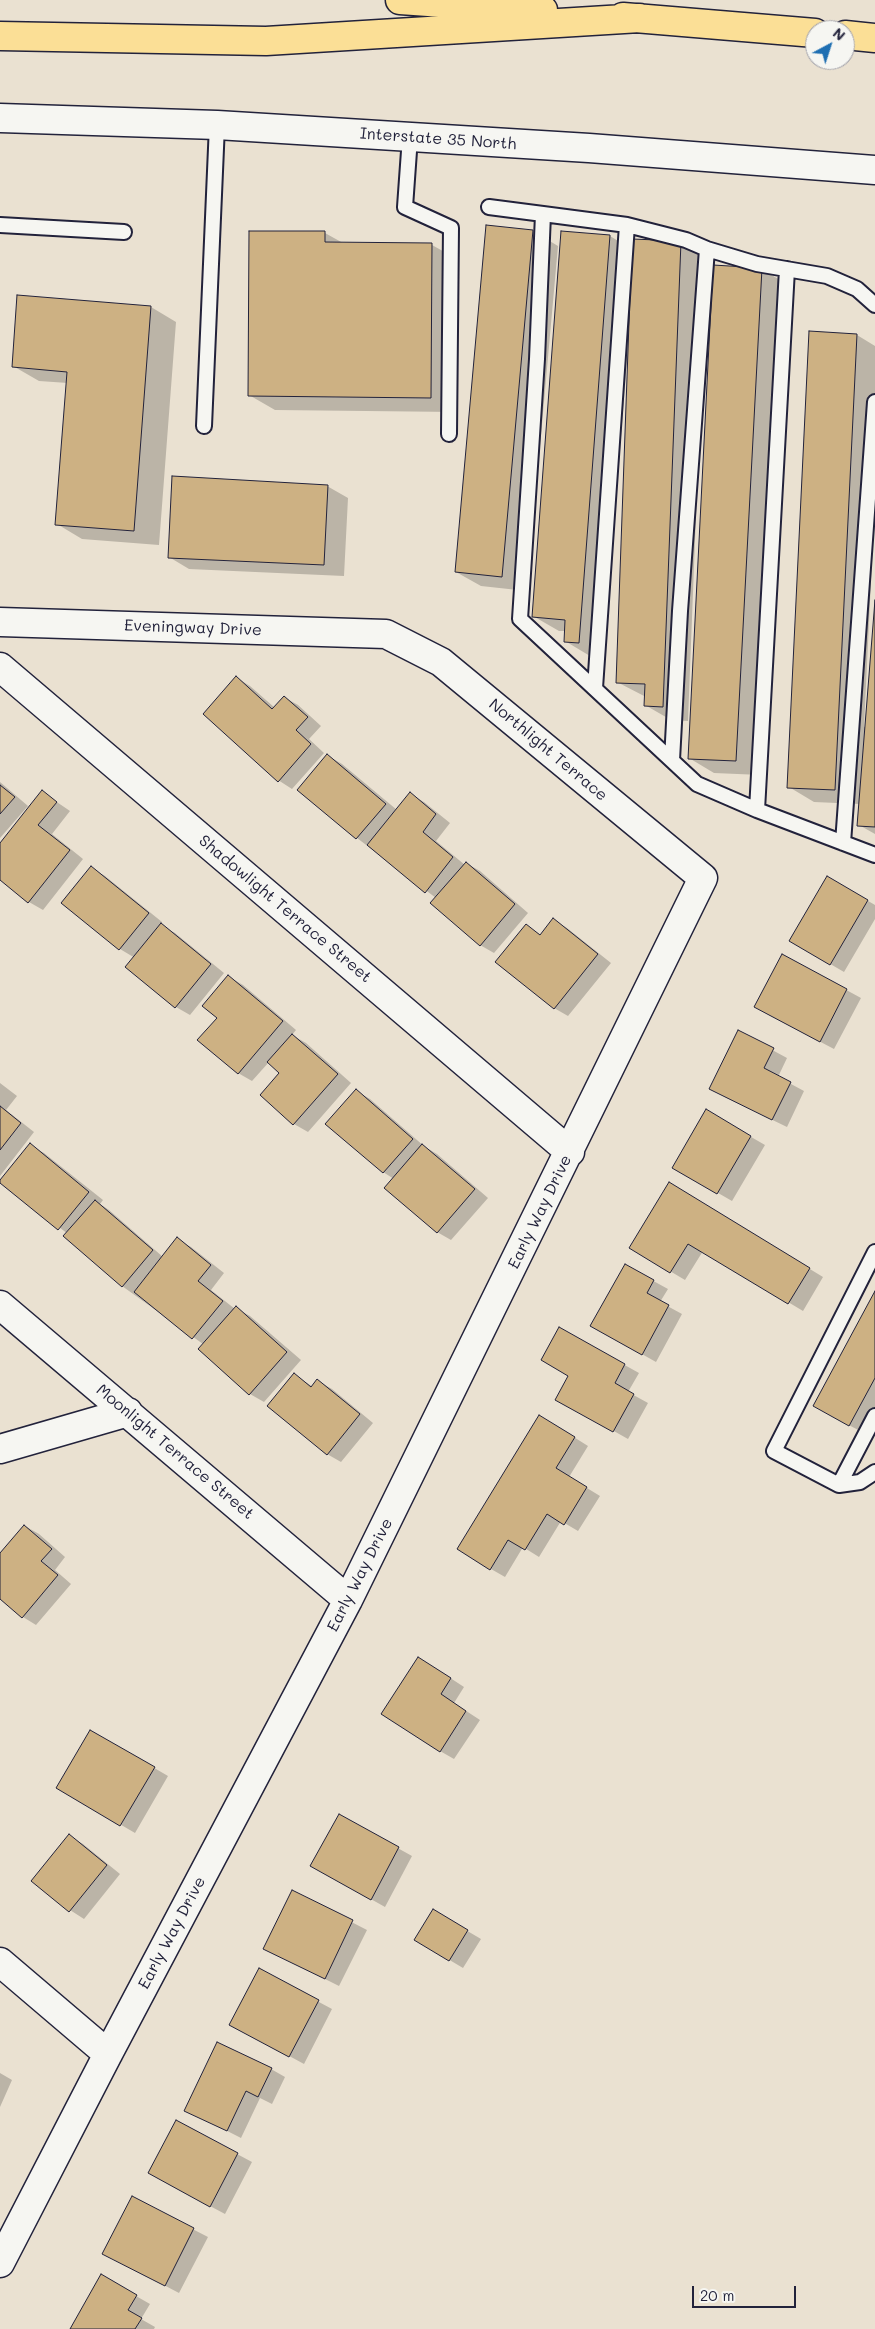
<!DOCTYPE html>
<style>
body{margin:0}
#map{position:relative;width:875px;height:2329px;overflow:hidden;background:#eae1d1;font-family:Mali,sans-serif}
canvas{display:block}
.north{position:absolute;left:805px;top:20px;width:50px;height:50px;box-sizing:border-box;background:#f6f6f2;border:1px solid #a1a1a9;border-radius:50%;rotate:40deg;font-size:14px;font-weight:700;line-height:20px;text-align:center;color:#22223b}
.north::after{content:'';display:block;margin:auto;width:18px;height:22px;background:#1f6fb2;clip-path:polygon(50% 0,100% 100%,50% 72%,0 100%)}
.scale{position:absolute;left:692px;top:2286px;width:104px;height:22px;box-sizing:border-box;border:2px solid #22223b;border-top:0;padding-left:6px;font-size:15px;line-height:18px;white-space:nowrap;color:#22223b;-webkit-text-stroke:4px #f6f6f2;paint-order:stroke}
</style>
<div id="map">
<canvas width="875" height="2329"></canvas>
<div class="north">N</div>
<div class="scale">20 m</div>
</div>
<script>
const g = document.querySelector('canvas').getContext('2d');
g.lineJoin = 'round';
function paint(path, color) { g.fillStyle = color; g.fill(path, 'evenodd'); }
const shape = rows => new Path2D(rows.map(r => 'M' + r).join(''));
function strokePath(path, color, width, dash) { g.strokeStyle = color; g.lineWidth = width; g.lineCap = dash ? 'butt' : 'round'; g.setLineDash(dash || []); g.stroke(path); }
function write(font, color, halo, rows, align = 'center') {
  g.font = font + ' Mali,sans-serif'; g.lineWidth = 4; g.setLineDash([]); g.textBaseline = 'middle'; g.strokeStyle = halo; g.fillStyle = color; for (const [text, x, y, turn = 0] of rows) {
    g.save(); g.translate(x, y); g.rotate((+turn || 0) * Math.PI / 180); g.textAlign = isNaN(turn) ? turn : align; if (halo) g.strokeText(text, 0, 0); g.fillText(text, 0, 0); g.restore();
  }
}
paint(shape([
 [533,231,558,246,527,591,481,586,456,572],
 [325,233,343,243,432,245,457,259,456,412,275,410,249,395],
 [610,236,633,250,681,243,706,257,688,721,671,720,645,705,646,697,617,682,629,360,627,360,604,657,590,656,565,641,566,631,559,631,533,616],
 [761,269,787,284,761,775,714,773,689,758],
 [19,296,151,307,176,322,159,545,82,539,57,524,68,383,39,381,13,366],
 [857,335,875,346,875,497,864,727,866,727,875,616,875,834,859,825,860,804,814,802,789,787],
 [327,486,348,498,344,576,189,569,169,557],
 [237,678,250,686,275,708,284,697,298,705,321,726,309,739,324,753,292,789,278,780],
 [328,756,342,764,397,810,410,794,424,802,450,823,436,841,465,865,466,863,480,871,528,913,494,953,480,945,436,898,357,838,299,790],
 [0,782,28,806,0,838],
 [42,792,70,811,52,834,83,859,43,910,29,902,0,879,0,845],
 [91,868,105,876,162,922,160,925,175,933,224,973,190,1015,176,1007,127,967,135,958,120,949,63,903],
 [827,877,875,905,875,919,844,972,791,941],
 [553,920,567,928,611,963,568,1016,554,1008,526,926,541,935],
 [782,955,861,998,834,1049,769,1015],
 [229,977,243,985,296,1030,292,1035,306,1043,351,1083,308,1132,294,1124,281,1073,269,1062,252,1081,238,1073,219,1018],
 [739,1032,787,1058,778,1077,804,1091,787,1127,725,1097],
 [0,1083,17,1096,6,1110,34,1132,0,1176],
 [356,1091,370,1099,425,1147,437,1154,488,1198,451,1240,437,1232,394,1179,383,1172],
 [706,1111,765,1145,732,1201,673,1167],
 [30,1145,44,1153,103,1200,100,1204,109,1210,163,1257,177,1239,191,1247,224,1273,211,1290,235,1309,236,1308,250,1316,301,1360,264,1402,250,1394,203,1344,122,1286,68,1234,0,1182],
 [683,1192,823,1277,803,1311,703,1251,685,1280,631,1248],
 [626,1266,668,1289,660,1302,682,1314,656,1362,592,1326],
 [875,1294,875,1427,870,1436,835,1418],
 [560,1329,639,1373,628,1392,648,1403,628,1439,557,1399,570,1375],
 [295,1375,313,1387,318,1381,332,1389,373,1423,341,1462,327,1454],
 [553,1424,588,1446,569,1477,600,1496,578,1531,561,1521,539,1557,523,1547,505,1577,491,1569],
 [25,1526,39,1534,65,1557,55,1570,71,1584,36,1625,23,1617,0,1597,0,1555],
 [432,1666,464,1687,454,1703,480,1720,454,1759,440,1751],
 [91,1731,168,1776,135,1833,58,1788],
 [340,1816,412,1856,385,1907,312,1866],
 [69,1836,83,1844,120,1874,84,1919,70,1910],
 [293,1892,367,1930,339,1986,279,1956],
 [447,1919,481,1939,463,1968,416,1940],
 [259,1970,332,2009,304,2064,245,2032],
 [271,2069,285,2077,272,2104,260,2098,241,2138,186,2110],
 [0,2073,12,2080,0,2107],
 [177,2122,252,2162,225,2214,163,2181],
 [132,2198,208,2237,179,2293,118,2261],
 [101,2276,150,2304,141,2319,155,2327,154,2329,71,2329]
]), '#0003');
const building = shape([
 [486,225,533,230,502,577,455,572,486,225],
 [249,231,325,231,325,242,432,243,431,398,248,396,249,231],
 [561,231,610,235,579,643,564,642,565,620,532,617,561,231],
 [632,239,681,241,663,707,644,706,645,684,616,683,632,239],
 [713,265,762,268,736,761,688,759,713,265],
 [17,295,151,306,134,531,55,525,67,372,12,367,17,295],
 [809,331,857,334,835,790,787,788,809,331],
 [172,476,328,485,324,565,168,558,172,476],
 [875,600,875,827,857,826,875,600],
 [236,676,272,709,284,696,308,717,296,730,311,744,278,782,203,714,236,676],
 [327,754,386,804,356,839,297,790,327,754],
 [0,785,15,797,0,814,0,785],
 [42,790,57,802,38,825,70,850,28,903,0,880,0,843,42,790],
 [410,792,436,814,423,832,453,857,425,893,367,845,410,792],
 [466,862,515,904,480,946,430,903,466,862],
 [91,866,149,913,119,950,61,903,91,866],
 [827,876,868,900,830,965,789,941,827,876],
 [553,918,598,954,554,1009,495,962,526,924,540,935,553,918],
 [161,923,211,964,175,1008,125,967,161,923],
 [782,954,847,989,820,1042,754,1007,782,954],
 [228,975,283,1021,238,1074,197,1040,217,1018,202,1006,228,975],
 [738,1030,774,1048,764,1068,791,1082,772,1120,709,1089,738,1030],
 [292,1034,338,1074,293,1125,260,1095,279,1073,267,1062,292,1034],
 [356,1089,413,1139,383,1173,325,1124,356,1089],
 [0,1106,21,1123,0,1150,0,1106],
 [706,1109,751,1136,717,1194,672,1168,706,1109],
 [30,1143,89,1192,58,1230,0,1183,0,1180,30,1143],
 [422,1144,475,1189,437,1233,384,1188,422,1144],
 [669,1182,810,1268,788,1304,688,1244,670,1273,629,1248,669,1182],
 [95,1200,153,1250,122,1287,63,1236,95,1200],
 [177,1237,211,1265,198,1281,223,1301,192,1339,134,1292,177,1237],
 [625,1264,654,1280,647,1293,669,1305,642,1355,590,1326,625,1264],
 [875,1291,875,1378,849,1426,813,1406,875,1291],
 [236,1306,287,1352,249,1395,198,1349,236,1306],
 [559,1327,625,1364,615,1383,634,1394,613,1432,555,1400,568,1376,541,1360,559,1327],
 [294,1373,311,1387,317,1379,360,1414,327,1455,267,1406,294,1373],
 [539,1415,575,1437,556,1468,587,1487,564,1525,547,1514,525,1550,508,1540,490,1570,457,1549,539,1415],
 [24,1525,52,1549,41,1561,58,1575,22,1618,0,1599,0,1553,24,1525],
 [418,1657,451,1678,441,1694,466,1711,440,1752,381,1714,418,1657],
 [90,1730,155,1767,120,1826,56,1788,90,1730],
 [339,1814,399,1847,371,1900,310,1866,339,1814],
 [69,1834,107,1865,69,1912,31,1881,69,1834],
 [292,1890,353,1920,325,1979,263,1949,292,1890],
 [433,1909,468,1930,449,1961,414,1940,433,1909],
 [259,1968,319,2000,289,2057,229,2025,259,1968],
 [217,2042,272,2068,258,2097,246,2091,227,2131,184,2111,217,2042],
 [176,2120,238,2153,210,2207,148,2173,176,2120],
 [132,2196,194,2228,165,2286,102,2254,132,2196],
 [101,2274,137,2295,128,2310,142,2318,135,2329,70,2329,101,2274]
]);
paint(building, '#cdb183');
strokePath(building, '#22223b', 1);
const lane = shape([
 [410,137,405,207,451,228,449,434],
 [489,207,543,214],
 [0,225,124,232],
 [875,305,857,289,827,276,757,264,707,249,686,240,627,225,543,214,537,359,520,619,697,784,757,810,875,855],
 [204,426,217,125],
 [595,688,627,225],
 [672,760,680,611,707,249],
 [757,810,787,269],
 [843,843,875,402],
 [875,1252,774,1451,839,1485,860,1482,875,1472],
 [839,1485,875,1416]
]);
const street = shape([
 [0,622,386,634,441,662,703,878,348,1600,108,2054,0,2263],
 [0,667,570,1152],
 [0,1305,348,1600],
 [0,1449,128,1412],
 [0,1962,108,2054]
]);
const secondary = shape([
 [0,118,217,125,589,148,875,170]
]);
const highway = shape([
 [400,0,543,10],
 [623,17,815,33],
 [845,35,875,38],
 [0,36,266,41,640,18]
]);
strokePath(lane, '#22223b', 18);
strokePath(street, '#22223b', 31);
strokePath(secondary, '#22223b', 31);
strokePath(highway, '#22223b', 31);
strokePath(lane, '#f6f6f2', 14);
strokePath(street, '#f6f6f2', 28);
strokePath(secondary, '#f6f6f2', 28);
strokePath(highway, '#fbdf96', 28);
write('16px', '#22223b', '#f6f6f2', [
 ["Interstate 35 North",438,139,4],
 ["Eveningway Drive",193,628,2],
 ["Northlight Terrace",548,750,40],
 ["Shadowlight Terrace Street",285,909,40],
 ["Early Way Drive",540,1212,-64],
 ["Moonlight Terrace Street",175,1452,40],
 ["Early Way Drive",360,1575,-63],
 ["Early Way Drive",172,1933,-62]
]);
</script>
